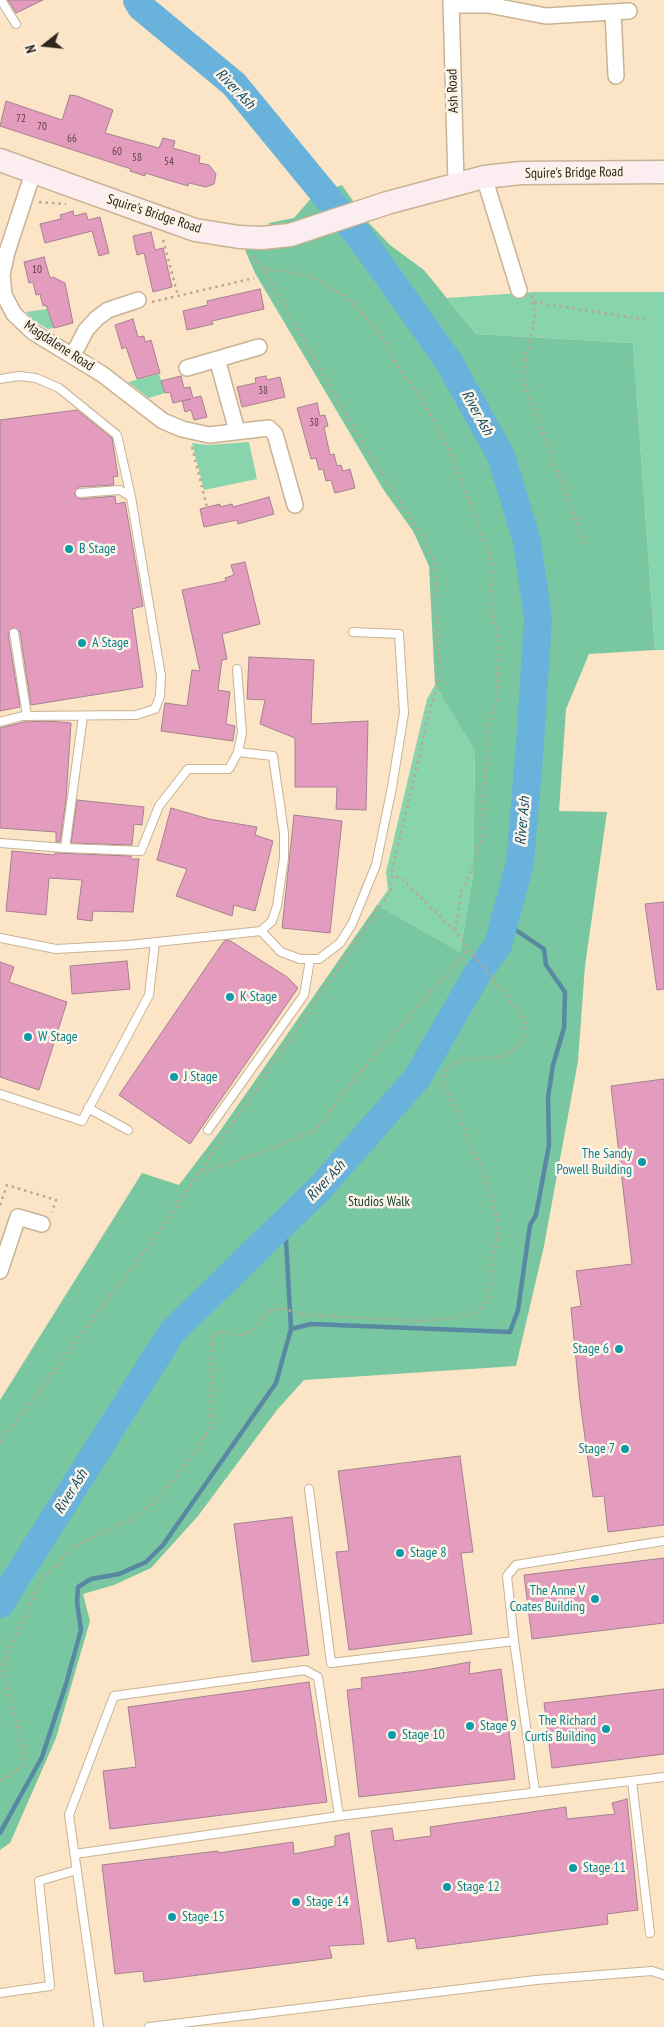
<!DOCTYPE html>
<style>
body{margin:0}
#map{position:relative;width:664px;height:2027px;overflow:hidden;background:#fbe5c6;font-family:"PT Sans Narrow",sans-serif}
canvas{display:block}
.north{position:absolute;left:20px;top:20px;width:50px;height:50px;-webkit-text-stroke:4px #fdf4e8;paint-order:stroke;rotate:254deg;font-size:14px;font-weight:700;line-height:20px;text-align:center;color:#2f261b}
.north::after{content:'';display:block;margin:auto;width:18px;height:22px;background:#2f261b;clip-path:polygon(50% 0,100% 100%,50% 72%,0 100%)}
</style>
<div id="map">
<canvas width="664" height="2027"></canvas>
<div class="north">N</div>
</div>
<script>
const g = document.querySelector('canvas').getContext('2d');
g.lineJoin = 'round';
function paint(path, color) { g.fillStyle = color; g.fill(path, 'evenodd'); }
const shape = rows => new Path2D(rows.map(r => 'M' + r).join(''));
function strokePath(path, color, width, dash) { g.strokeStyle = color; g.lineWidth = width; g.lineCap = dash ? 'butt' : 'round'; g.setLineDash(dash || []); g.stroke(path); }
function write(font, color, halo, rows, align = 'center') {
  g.font = font + ' "PT Sans Narrow",sans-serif'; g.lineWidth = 5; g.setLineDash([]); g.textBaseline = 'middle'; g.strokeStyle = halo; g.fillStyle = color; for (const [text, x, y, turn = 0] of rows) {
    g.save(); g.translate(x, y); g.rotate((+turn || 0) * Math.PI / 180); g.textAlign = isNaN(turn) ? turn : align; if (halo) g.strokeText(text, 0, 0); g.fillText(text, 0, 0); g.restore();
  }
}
paint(shape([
 [535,292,664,292,664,650,655,650,633,343,476,334,447,298],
 [47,309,54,328,48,329,34,321,26,312],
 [159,374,165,393,149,398,128,382],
 [249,442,257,479,204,490,192,443,208,445],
 [435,685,475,751,473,877,460,952,377,905,388,890,386,872,427,699]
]), '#87d4ad');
paint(shape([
 [342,185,366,220,390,245,424,270,476,334,633,343,655,650,589,654,566,709,559,811,607,812,585,966,578,1061,544,1246,516,1366,304,1380,277,1410,198,1516,151,1568,114,1585,83,1594,90,1621,56,1738,10,1843,0,1850,0,1400,142,1173,179,1185,220,1131,377,905,460,952,473,877,475,751,435,685,429,566,413,531,383,489,255,273,245,250,263,250,269,223,294,218,313,196]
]), '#79c7a1');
strokePath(shape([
 [291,1329,311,1324,510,1332,518,1310,530,1225,536,1215,549,1145,548,1097,553,1065,564,1028,565,992,546,965,544,949,504,922],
 [0,1833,42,1757,66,1684,81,1630,77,1602,78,1587,91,1579,119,1574,146,1562,163,1545,276,1383,291,1329,285,1223]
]), '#5888a2', 4.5);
strokePath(shape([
 [0,1604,172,1332,320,1188,417,1078,477,974,498,945,520,863,530,744,538,619,527,541,501,456,449,362,363,241,234,84,141,7,137,0]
]), '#69b2dc', 28);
const building = shape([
 [8,0,43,0,16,13,8,0],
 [70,95,77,96,113,110,105,133,159,148,163,138,175,141,173,148,200,156,199,163,209,165,216,174,214,184,206,187,189,183,188,186,145,173,145,176,130,171,131,169,0,126,6,101,62,120,70,95],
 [73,211,74,216,86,213,88,220,100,217,109,253,99,256,92,231,45,243,40,224,61,219,60,215,73,211],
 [151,232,155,250,163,248,172,287,153,292,144,253,137,255,133,236,151,232],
 [44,257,50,278,53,277,65,283,73,323,54,328,46,305,43,306,40,294,36,295,33,282,29,283,24,262,44,257],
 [260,289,264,309,212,321,213,324,187,330,183,311,208,305,207,301,260,289],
 [133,319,138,337,144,336,145,342,151,340,160,373,137,379,126,347,122,349,115,325,133,319],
 [181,376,184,388,190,387,193,398,201,396,207,417,194,420,191,410,185,412,182,401,191,399,173,403,170,392,165,393,161,381,181,376],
 [266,376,267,380,280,377,285,397,242,407,237,387,256,383,255,378,266,376],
 [317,403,320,416,325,415,328,426,324,427,330,455,334,454,337,466,341,465,343,471,350,469,355,488,335,493,331,480,326,481,323,469,319,470,316,458,311,459,297,408,317,403],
 [77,410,112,438,118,476,113,477,114,485,79,487,74,494,80,499,115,496,116,504,125,502,143,606,132,609,143,687,31,705,20,632,13,628,8,634,20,707,0,711,0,420,77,410],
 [269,497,274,514,238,524,237,520,204,527,200,509,220,504,220,507,232,504,233,507,269,497],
 [245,562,260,624,222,634,227,659,222,660,218,690,230,692,226,724,235,726,233,741,161,731,165,703,187,706,192,670,200,671,182,590,226,581,225,578,234,575,231,565,245,562],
 [249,657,314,660,311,724,368,721,366,810,336,809,337,787,295,787,295,738,260,724,265,700,247,699,249,657],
 [49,721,71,723,66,799,60,842,56,842,56,832,0,828,0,728,24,722,49,721],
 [77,800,144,807,142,825,134,824,132,845,71,843,77,800],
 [171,808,209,819,257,827,255,835,273,841,255,911,234,905,232,916,176,896,187,869,157,860,171,808],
 [294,815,342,821,330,933,282,928,294,815],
 [12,851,54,855,55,853,131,856,131,859,139,859,133,912,93,911,92,921,77,919,82,880,49,878,46,915,6,911,12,851],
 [664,902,664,989,657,990,645,904,664,902],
 [229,940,287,977,298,988,190,1144,119,1095,224,941,229,940],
 [127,961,130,989,72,994,70,966,127,961],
 [0,962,14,967,9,982,67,1002,39,1090,0,1077,0,962],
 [664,1079,664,1525,608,1532,604,1496,593,1497,580,1401,571,1308,581,1306,576,1271,632,1264,611,1086,664,1079],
 [460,1456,473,1552,461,1553,472,1634,349,1650,336,1552,349,1551,338,1471,460,1456],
 [292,1517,309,1655,252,1662,234,1524,292,1517],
 [664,1558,664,1623,532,1639,524,1575,664,1558],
 [470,1662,469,1674,501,1669,515,1779,359,1797,347,1690,362,1688,361,1678,425,1670,470,1662],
 [309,1682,327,1802,110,1829,103,1771,136,1767,128,1707,309,1682],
 [664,1689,664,1754,552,1768,544,1703,664,1689],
 [627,1799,638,1910,607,1914,608,1924,417,1949,415,1938,388,1942,371,1831,392,1828,394,1841,431,1836,430,1827,566,1807,567,1819,615,1814,612,1803,627,1799],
 [349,1833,364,1944,329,1946,332,1958,144,1982,143,1971,115,1974,102,1865,218,1851,218,1853,293,1842,294,1854,335,1846,335,1836,349,1833]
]);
paint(building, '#e49cbe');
strokePath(building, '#a48191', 1);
const lane = shape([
 [1,0,16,24],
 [0,379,19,376,36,378,59,388,117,435,131,497],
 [14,633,27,716],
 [237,669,242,733,238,752],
 [0,722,23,716,136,715,155,709,160,696,161,676,131,497,120,490,80,493],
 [0,843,65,848,141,851,159,806,188,769,229,769,238,752,273,756,284,833,284,858,277,906,272,921,261,931,129,945,56,949,0,938],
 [65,848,83,716],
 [261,931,281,952,300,959,319,959,340,943,352,924,376,865,392,787,404,713,399,634,353,632],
 [0,1094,82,1121,149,995,155,942],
 [88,1108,128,1130],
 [208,1130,304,995,310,960],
 [309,1489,331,1663,514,1641,535,1791],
 [514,1641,507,1576,516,1565,664,1541],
 [632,1781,650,1933],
 [75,1854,339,1816,664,1777],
 [0,1993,50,1986,39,1881,77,1870],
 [99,2027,69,1815,114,1696,305,1670,318,1677,339,1816],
 [149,2027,536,1980,652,1971,664,1975]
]);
const street = shape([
 [451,0,456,182],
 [451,5,488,5,546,16,629,11],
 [613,12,616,76],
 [33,173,7,252,2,274,4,295,14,314,33,332,102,374,163,421,182,429,209,435,269,428,275,434,295,505],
 [484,177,519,290],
 [73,355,86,330,97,318,108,310,138,300],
 [217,359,237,431],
 [187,368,259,347],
 [0,1271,18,1217,42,1224]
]);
const secondary = shape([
 [0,160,195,230,239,237,262,238,290,235,387,203,484,177,521,173,664,172]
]);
strokePath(lane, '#c8b394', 10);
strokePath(street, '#c8b394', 18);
strokePath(secondary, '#c8b394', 25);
strokePath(shape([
 [39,202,66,204],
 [163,240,178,296],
 [263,269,285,271,317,279,343,295,364,315,381,335,403,376,418,392,450,452,487,548,493,571,490,603,499,640,496,701,487,734,482,836,471,871,462,889,455,931],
 [532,295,535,316,522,377,586,547],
 [152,302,254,278],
 [534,302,647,320],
 [192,447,207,507],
 [197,1174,260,1153,315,1131,356,1077,468,949],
 [0,1205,7,1185,56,1200,52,1212],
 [0,1442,155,1237,391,891,392,871,432,701,439,685,435,562,416,526,362,443,263,269,253,256],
 [0,1781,22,1766,22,1746,2,1666,42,1577,60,1563,69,1549,133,1518,162,1494,188,1461,211,1427,212,1338,221,1331,237,1336,250,1332,269,1312,280,1308,307,1315,420,1321,453,1318,476,1313,487,1301,493,1275,491,1258,497,1243,497,1219,485,1176,443,1083,446,1070,462,1060,501,1057,514,1050,525,1038,525,1019,455,931,401,878,392,876]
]), '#baa88f', 2.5, [2.5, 4]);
strokePath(lane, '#fff', 8);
strokePath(street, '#fff', 15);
strokePath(secondary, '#fcedf0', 22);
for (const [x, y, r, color] of [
 [69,549,5,"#0f9aa8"],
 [82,643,5,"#0f9aa8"],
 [230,997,5,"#0f9aa8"],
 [28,1037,5,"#0f9aa8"],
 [174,1077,5,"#0f9aa8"],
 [642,1162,5,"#0f9aa8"],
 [619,1349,5,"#0f9aa8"],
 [625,1449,5,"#0f9aa8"],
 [400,1553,5,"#0f9aa8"],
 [595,1599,5,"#0f9aa8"],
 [470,1726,5,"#0f9aa8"],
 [606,1729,5,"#0f9aa8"],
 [392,1735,5,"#0f9aa8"],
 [573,1868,5,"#0f9aa8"],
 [447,1887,5,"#0f9aa8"],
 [296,1902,5,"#0f9aa8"],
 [172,1917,5,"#0f9aa8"]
]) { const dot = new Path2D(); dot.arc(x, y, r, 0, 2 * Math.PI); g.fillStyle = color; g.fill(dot); strokePath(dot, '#fdf4e8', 2); }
write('11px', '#5c4444', null, [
 ["72",21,119],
 ["70",42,127],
 ["66",72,139],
 ["60",117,152],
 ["58",137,158],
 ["54",169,162],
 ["10",37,270],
 ["38",263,391],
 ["38",314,423]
]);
write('14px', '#2f261b', '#fdf4e8', [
 ["Ash Road",453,91,-92],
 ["Squire's Bridge Road",574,173,-1],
 ["Squire's Bridge Road",154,214,18],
 ["Magdalene Road",59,346,33]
]);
write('14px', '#0d838f', '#fdf4e8', [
 ["B Stage",79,549],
 ["A Stage",92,643],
 ["K Stage",240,997],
 ["W Stage",38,1037],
 ["J Stage",184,1077],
 ["The Sandy",632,1154,"right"],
 ["Powell Building",632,1170,"right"],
 ["Stage 6",609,1349,"right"],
 ["Stage 7",615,1449,"right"],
 ["Stage 8",410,1553],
 ["The Anne V",585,1591,"right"],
 ["Coates Building",585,1607,"right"],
 ["The Richard",596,1721,"right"],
 ["Curtis Building",596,1737,"right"],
 ["Stage 9",480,1726],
 ["Stage 10",402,1735],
 ["Stage 11",583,1868],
 ["Stage 12",457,1887],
 ["Stage 14",306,1902],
 ["Stage 15",182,1917]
], 'left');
write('14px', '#193c2c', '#fdf4e8', [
 ["Studios Walk",379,1202]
]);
write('italic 15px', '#134c69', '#fdf4e8', [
 ["River Ash",235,89,46],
 ["River Ash",477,413,61],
 ["River Ash",523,821,-85],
 ["River Ash",326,1181,-47],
 ["River Ash",71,1492,-58]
]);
</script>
